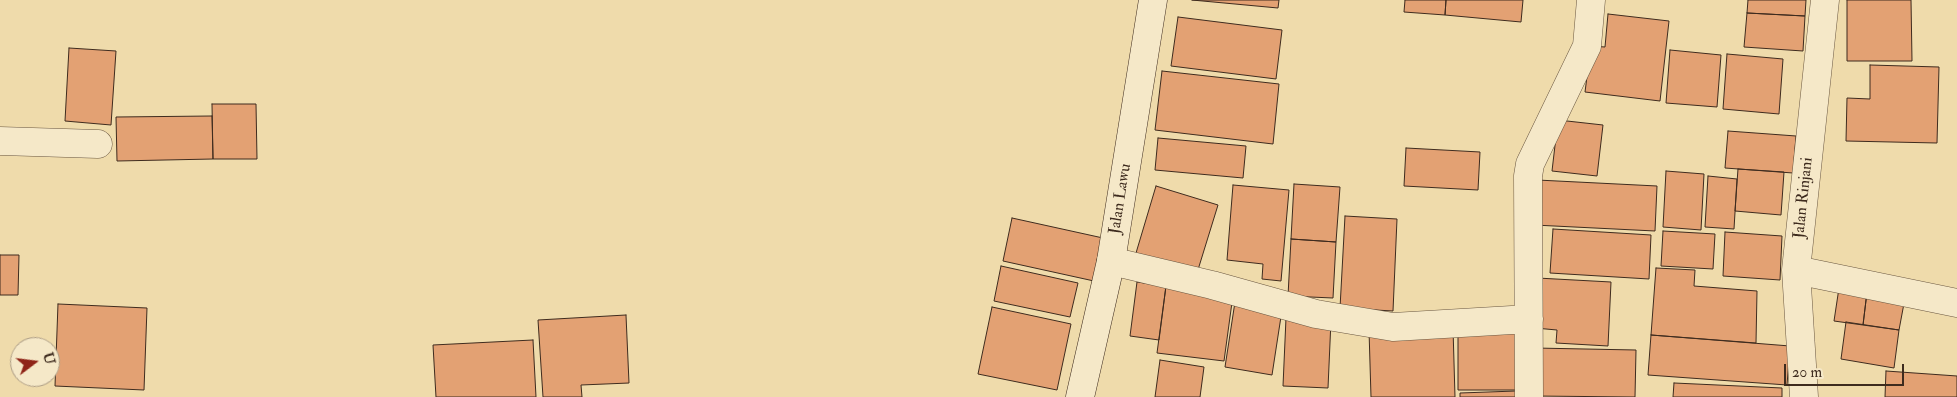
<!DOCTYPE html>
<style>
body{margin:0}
#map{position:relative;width:1957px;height:397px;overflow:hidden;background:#efdbab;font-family:"IM FELL Double Pica",serif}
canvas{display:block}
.north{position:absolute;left:10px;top:337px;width:50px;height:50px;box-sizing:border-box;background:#f5e8c8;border:1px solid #ac9c84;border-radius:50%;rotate:75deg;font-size:14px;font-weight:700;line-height:20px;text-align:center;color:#3e2b1e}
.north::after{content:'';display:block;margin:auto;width:18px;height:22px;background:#8f2418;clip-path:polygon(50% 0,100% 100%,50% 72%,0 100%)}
.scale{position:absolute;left:1784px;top:364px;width:120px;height:22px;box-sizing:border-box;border:2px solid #3e2b1e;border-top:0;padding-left:6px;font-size:15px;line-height:18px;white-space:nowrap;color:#3e2b1e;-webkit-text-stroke:4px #f5e8c8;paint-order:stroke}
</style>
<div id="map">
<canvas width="1957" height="397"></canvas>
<div class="north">U</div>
<div class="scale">20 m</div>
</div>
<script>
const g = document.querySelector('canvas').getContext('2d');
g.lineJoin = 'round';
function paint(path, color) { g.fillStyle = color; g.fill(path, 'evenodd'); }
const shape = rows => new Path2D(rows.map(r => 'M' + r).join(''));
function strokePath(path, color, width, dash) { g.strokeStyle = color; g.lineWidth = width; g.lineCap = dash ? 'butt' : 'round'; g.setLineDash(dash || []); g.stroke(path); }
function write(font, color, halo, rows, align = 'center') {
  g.font = font + ' "IM FELL Double Pica",serif'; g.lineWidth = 4.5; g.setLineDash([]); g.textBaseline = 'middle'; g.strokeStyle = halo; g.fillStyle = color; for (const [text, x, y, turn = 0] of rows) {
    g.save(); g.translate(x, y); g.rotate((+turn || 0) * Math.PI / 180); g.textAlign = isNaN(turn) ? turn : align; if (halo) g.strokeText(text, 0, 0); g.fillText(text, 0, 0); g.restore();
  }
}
const building = shape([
 [1192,0,1279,0,1278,8,1192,0],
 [1405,0,1446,0,1445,15,1404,12,1405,0],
 [1446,0,1523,0,1521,22,1445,15,1446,0],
 [1748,0,1806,0,1805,16,1747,13,1748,0],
 [1847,0,1911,0,1912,61,1847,61,1847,0],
 [1747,13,1805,16,1803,51,1744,47,1747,13],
 [1608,14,1669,21,1660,101,1585,92,1591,46,1605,47,1608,14],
 [1178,17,1282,30,1276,79,1171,66,1178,17],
 [69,48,116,51,111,125,65,121,69,48],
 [1670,50,1721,55,1717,107,1666,103,1670,50],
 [1727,54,1783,59,1779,114,1723,109,1727,54],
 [1870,65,1939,67,1937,143,1846,141,1847,98,1870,99,1870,65],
 [1162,71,1279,84,1273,144,1155,130,1162,71],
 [212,104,256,104,257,159,213,159,212,104],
 [212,116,213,159,117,161,116,117,212,116],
 [1558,120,1603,125,1597,176,1552,171,1558,120],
 [1728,131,1796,136,1793,173,1725,168,1728,131],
 [1158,138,1246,146,1243,178,1155,170,1158,138],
 [1406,148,1480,152,1478,190,1404,186,1406,148],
 [1738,169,1784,172,1781,215,1735,211,1738,169],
 [1666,171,1704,174,1701,230,1663,227,1666,171],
 [1708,176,1737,179,1734,229,1705,227,1708,176],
 [1537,180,1657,186,1655,231,1534,225,1537,180],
 [1294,184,1340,187,1336,242,1291,239,1294,184],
 [1233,185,1289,190,1281,281,1262,279,1263,264,1227,260,1233,185],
 [1156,186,1218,205,1197,273,1136,253,1156,186],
 [1345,216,1397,219,1393,311,1340,308,1345,216],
 [1012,218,1103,238,1094,281,1003,261,1012,218],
 [1553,229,1651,235,1649,279,1550,273,1553,229],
 [1663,231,1715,234,1713,269,1661,266,1663,231],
 [1725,232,1782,236,1780,280,1723,276,1725,232],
 [1291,239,1336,242,1333,298,1288,296,1291,239],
 [0,255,19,255,18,295,0,295,0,255],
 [1001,266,1078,283,1070,317,994,301,1001,266],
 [1656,268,1695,270,1694,286,1757,291,1756,343,1651,335,1656,268],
 [1537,278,1611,282,1608,346,1556,343,1557,330,1535,328,1537,278],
 [1137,282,1166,286,1159,340,1130,336,1137,282],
 [1166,286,1233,295,1224,361,1157,353,1166,286],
 [1839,288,1867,292,1863,325,1834,321,1839,288],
 [1867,292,1905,298,1899,330,1863,325,1867,292],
 [1235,302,1282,310,1272,375,1225,367,1235,302],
 [58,304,147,308,144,390,55,386,58,304],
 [992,307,1071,324,1057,390,978,374,992,307],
 [626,315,629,383,581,385,582,397,543,397,538,320,626,315],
 [1286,318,1331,320,1328,388,1283,386,1286,318],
 [1846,322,1899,330,1894,368,1841,359,1846,322],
 [1458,326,1519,326,1519,390,1458,390,1458,326],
 [1453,328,1455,397,1371,397,1369,330,1453,328],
 [1651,335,1790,346,1787,385,1648,375,1651,335],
 [533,340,536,397,436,397,433,345,533,340],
 [1534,348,1636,350,1635,397,1534,396,1534,348],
 [1160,360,1204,367,1200,397,1155,397,1160,360],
 [1886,371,1957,376,1957,397,1885,397,1886,371],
 [1674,383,1782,388,1782,397,1673,397,1674,383],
 [1516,391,1517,397,1460,397,1460,393,1516,391]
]);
paint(building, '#e3a173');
strokePath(building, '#3e2b1e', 1);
const street = shape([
 [0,141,98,144],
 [1111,261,1212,285,1316,314,1393,327,1529,319],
 [1796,270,1957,303],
 [1529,397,1528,176,1530,164,1587,46,1591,0],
 [1804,397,1796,270,1825,0]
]);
const secondary = shape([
 [1080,397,1111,261,1153,0]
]);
strokePath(street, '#6a5741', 29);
strokePath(secondary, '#3e2b1e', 29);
strokePath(street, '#f5e8c8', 28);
strokePath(secondary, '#f5e8c8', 28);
write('16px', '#3e2b1e', '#f5e8c8', [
 ["Jalan Rinjani",1804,198,-84],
 ["Jalan Lawu",1121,199,-81]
]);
</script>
